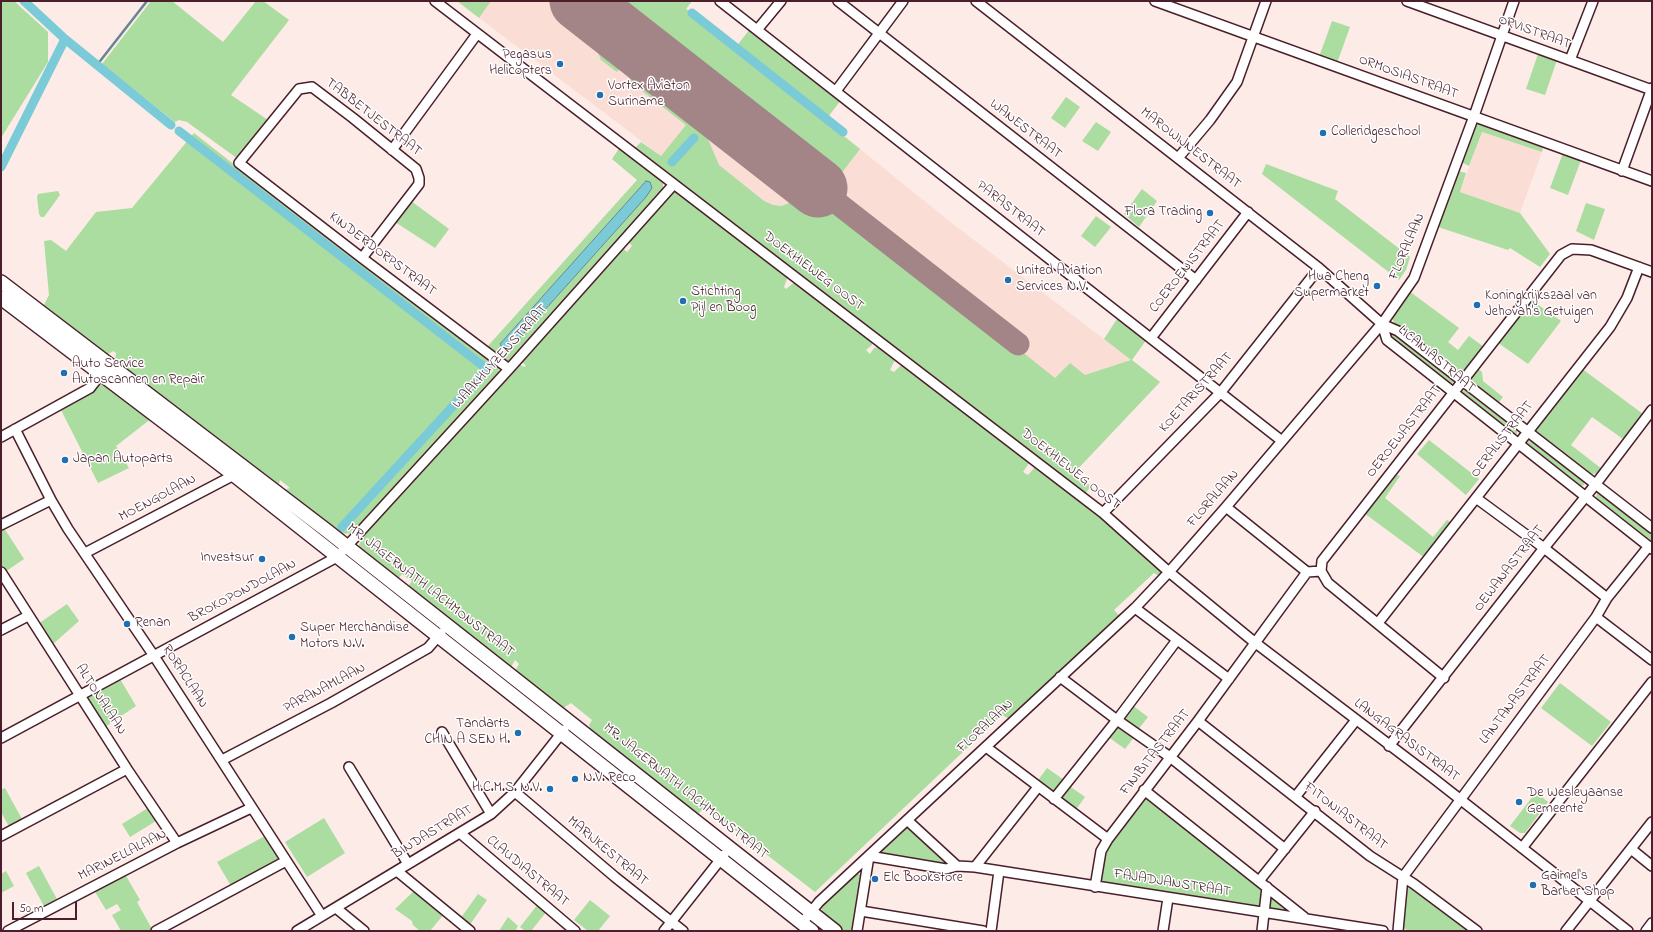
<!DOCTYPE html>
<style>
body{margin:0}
#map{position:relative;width:1653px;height:932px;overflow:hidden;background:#fcebe6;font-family:"Indie Flower",sans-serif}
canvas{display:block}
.frame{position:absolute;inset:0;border:2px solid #4a1f2b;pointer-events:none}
.scale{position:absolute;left:12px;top:902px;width:65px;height:18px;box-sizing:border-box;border:2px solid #4a1f2b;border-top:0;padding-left:5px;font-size:12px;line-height:14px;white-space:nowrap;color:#4a1f2b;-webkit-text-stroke:3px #fff;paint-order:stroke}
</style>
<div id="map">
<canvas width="1653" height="932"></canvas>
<div class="frame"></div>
<div class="scale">50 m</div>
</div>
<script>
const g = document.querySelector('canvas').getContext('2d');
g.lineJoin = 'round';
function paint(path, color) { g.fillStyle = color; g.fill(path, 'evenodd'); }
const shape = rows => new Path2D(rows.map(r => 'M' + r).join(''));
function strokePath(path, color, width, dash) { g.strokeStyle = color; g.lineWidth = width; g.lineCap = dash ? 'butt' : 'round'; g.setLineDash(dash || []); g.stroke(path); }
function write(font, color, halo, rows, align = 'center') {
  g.font = font + ' "Indie Flower",sans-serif'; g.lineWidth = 3; g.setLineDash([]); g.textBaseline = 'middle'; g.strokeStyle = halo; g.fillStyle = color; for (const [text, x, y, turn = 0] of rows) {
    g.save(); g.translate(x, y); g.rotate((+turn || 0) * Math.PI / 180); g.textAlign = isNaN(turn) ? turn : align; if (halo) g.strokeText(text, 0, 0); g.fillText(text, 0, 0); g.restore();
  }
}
paint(shape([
 [457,1,677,1,949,221,1160,382,1071,476,631,133],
 [1482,132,1542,152,1520,213,1460,192]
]), '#faddd4');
paint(shape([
 [1,1,14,1,48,32,48,62,1,138],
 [151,1,172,1,223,42,256,1,263,1,289,20,231,95,268,120,238,159,187,122,179,120,175,122,102,64],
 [457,1,491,1,479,18],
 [618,1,692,1,686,9,735,48,750,29,841,100,825,121,860,149,840,175],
 [1332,21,1350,27,1337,63,1319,57],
 [597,31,629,57,617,72,601,60,593,40],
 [1538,54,1557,60,1545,95,1526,89],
 [640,66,696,111,719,165,764,201,773,205,782,206,796,200,805,194,819,201,972,322,977,316,1055,378,1070,363,1085,375,1131,360,1104,339,1119,316,1147,339,1132,360,1160,382,1073,474,1091,486,1085,494,634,149,641,142,661,156,686,125,628,80],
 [1066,97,1080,107,1065,128,1051,118],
 [1096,122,1111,132,1098,151,1082,141],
 [1478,123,1543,146,1542,152,1482,132,1469,166,1461,162,1474,128],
 [194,133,301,217,497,364,499,367,498,376,353,533,341,534,284,490,290,488,280,480,279,484,275,487,115,361,116,353,113,351,107,355,103,353,56,315,54,317,43,307,49,295,44,241,51,240,66,251,96,212,132,208],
 [620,147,660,177,663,184,663,189,513,358,507,362,504,361,487,347,637,180,612,159],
 [646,181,649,182,646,197,507,352,505,351,500,344],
 [1563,153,1581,160,1568,195,1550,188],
 [1266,164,1338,191,1335,199,1410,257,1406,270,1399,280,1262,174],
 [1458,171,1466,173,1460,192,1520,213,1550,254,1540,267,1510,248,1508,250,1438,227],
 [1142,189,1157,201,1139,227,1124,214],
 [58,191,60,195,44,217,41,217,39,214,37,197,38,194],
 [671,192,678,192,788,276,784,287,786,289,796,281,872,342,872,345,866,350,870,354,874,348,879,347,896,358,890,370,894,372,903,363,1029,460,1029,463,1023,472,1028,475,1035,467,1154,557,1164,570,1159,576,1154,573,1114,610,1120,616,1009,719,1002,715,815,892,705,807,696,816,591,732,589,725,592,720,571,703,563,708,515,671,519,664,515,660,510,669,407,588,412,581,402,574,399,578,360,548,359,545,363,536,517,363,524,367,526,365,521,362,525,358,524,356,621,246,627,252,632,246,628,241],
 [411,201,449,229,435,248,395,222],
 [1586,203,1605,209,1594,240,1576,231],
 [1096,216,1111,227,1095,247,1081,236],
 [1409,291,1459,328,1448,342,1458,350,1469,336,1484,347,1466,370,1461,372,1454,369,1394,323,1392,317],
 [1530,299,1561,321,1528,364,1497,342],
 [1392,332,1454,379,1453,383,1448,383,1391,339,1389,333],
 [1477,368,1482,372,1483,381,1503,397,1498,404,1470,382,1471,376],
 [1581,368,1643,414,1623,439,1592,417,1571,445,1602,469,1598,473,1594,474,1588,473,1535,431],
 [103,383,152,418,116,446,129,468,98,483,61,410],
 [1464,390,1517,430,1517,434,1514,435,1463,395,1462,392],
 [1429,440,1479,479,1466,495,1417,454],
 [1529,441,1533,442,1584,481,1584,485,1580,486,1528,446,1527,443],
 [1394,474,1400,476,1385,498,1433,537,1447,520,1452,523,1425,558,1364,513],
 [1597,492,1652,534,1652,543,1596,498],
 [4,528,24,559,5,572,1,566,1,530],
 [67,604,79,621,52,645,38,624],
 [120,679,136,706,105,727,87,697],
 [1560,683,1611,722,1592,746,1541,708],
 [1132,705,1148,717,1137,731,1126,722,1125,715],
 [1117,725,1135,736,1125,749,1107,736],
 [573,730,718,845,717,847,716,848,571,734],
 [1047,768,1064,780,1053,794,1036,783],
 [1068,785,1085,797,1075,811,1060,800,1060,796],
 [5,788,23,821,10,828,1,812,1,790],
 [1536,792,1548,802,1525,833,1520,833,1510,826],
 [1144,796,1262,887,1260,907,1104,884,1101,881,1100,878,1105,850],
 [148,808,156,821,130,837,122,824],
 [324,818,345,853,307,877,285,842],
 [906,828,915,833,936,855,949,865,879,856,878,853],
 [265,836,278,856,277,863,231,886,217,862],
 [737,859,795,907,795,909,735,864],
 [39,866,58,901,45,908,26,873],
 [6,871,14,886,1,893,1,874],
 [856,873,862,875,854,931,843,931,824,916,821,907],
 [126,876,140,900,137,902,152,929,148,931,121,931,112,915,121,910,117,904,106,910,94,890],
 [1412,886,1472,931,1410,931,1403,928,1406,890],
 [415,890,444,914,430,931,420,931,413,925,412,921,395,909],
 [478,894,487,900,469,926,460,919],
 [1269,895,1293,913,1269,908],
 [590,900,610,916,598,931,588,931,574,920],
 [538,904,547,911,531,931,525,931,520,927],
 [508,917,518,926,515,931,499,931]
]), '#aadd9f');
const water = shape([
 [646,181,650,182,652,188,646,197,507,352,505,351,500,344,646,181]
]);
paint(water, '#7bcad8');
strokePath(water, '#678693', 1);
strokePath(shape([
 [97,65,147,1]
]), '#678693', 2.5);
strokePath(shape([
 [24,1,65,39,171,125],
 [692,13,843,132],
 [179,131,487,369,342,527],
 [672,162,694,138],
 [1,167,65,39]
]), '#7bcad8', 9);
strokePath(shape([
 [818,188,1018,344]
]), '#a38588', 23);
strokePath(shape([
 [579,1,818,188]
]), '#a38588', 59);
const minor = shape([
 [435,1,1103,513,1169,572,1253,641,1433,778,1628,931],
 [720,1,1282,441],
 [838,1,1196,280],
 [976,1,1319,268,1382,324,1398,331,1652,528],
 [1155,1,1652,181],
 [1407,1,1652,90],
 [757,30,781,1],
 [1570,60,1593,1],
 [836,91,903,1],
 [392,150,477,34],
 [1178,158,1210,120,1237,82,1266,1],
 [1622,171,1652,88],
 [362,258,419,184,419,178,416,169,353,118,312,87,299,89,239,163,362,258,509,369],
 [1382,324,1387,340,1652,549],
 [1151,338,1248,212],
 [15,429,51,500,68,529,154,656,322,916],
 [1,437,90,388,104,370],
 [1476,498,1544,548,1607,598],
 [1226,507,1307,572],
 [1103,513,1221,392,1319,268],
 [1,525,51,500],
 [85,553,234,475,237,472],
 [1,572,127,769,177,843],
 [1135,608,1229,679],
 [1596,617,1652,660],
 [1378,623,1610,327,1627,298,1639,267],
 [1,630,28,616],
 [1060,677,1117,720,1170,757,1285,849],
 [1444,678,1328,583,1321,571,1322,561,1561,255,1572,249,1591,250,1652,272],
 [1198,721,1370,856,1414,884,1477,931],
 [442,732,491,814],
 [1,738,337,557,509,369,674,184],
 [1389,746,1544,548,1595,485,1652,410],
 [986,747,1108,839],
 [222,760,331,703,428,648,441,633],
 [349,767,408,864],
 [1144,790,1304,917],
 [515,792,615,877,683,931],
 [1296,796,1356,720],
 [1054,799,1117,720,1177,640],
 [907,820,957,866,975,867,1383,931],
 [460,833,575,931],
 [1,836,127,769],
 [1522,848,1652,682],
 [1631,849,1652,866],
 [975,867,1038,787],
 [397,871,470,931],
 [1259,881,1315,811],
 [1095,887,1101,851,1108,839,1198,721,1307,572,1321,571],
 [336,908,364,931],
 [861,911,983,931],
 [802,923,819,902,1135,608,1169,572,1226,507,1384,321,1414,278,1474,116,1514,1],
 [8,931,177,843,251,808],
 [156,931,286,861],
 [297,931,491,814,515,792,564,730],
 [664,931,724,855],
 [857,931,869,856,946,869,957,866],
 [991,931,999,871],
 [1163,931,1168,898],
 [1262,931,1267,887],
 [1398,931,1403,877,1596,617,1607,598,1649,546],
 [1566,931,1652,822],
 [1646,931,1652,923]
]);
const secondary = shape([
 [1,282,326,530,835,931],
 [1,298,234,475,812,931]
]);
strokePath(minor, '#4a1f2b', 12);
strokePath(secondary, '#4a1f2b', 16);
strokePath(minor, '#fff', 9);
strokePath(secondary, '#fff', 13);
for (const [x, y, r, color] of [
 [560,64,4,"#1f6fb2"],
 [600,95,4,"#1f6fb2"],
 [1323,133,4,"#1f6fb2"],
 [1210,213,4,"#1f6fb2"],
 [1008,280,4,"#1f6fb2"],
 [1377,286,4,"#1f6fb2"],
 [683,301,4,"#1f6fb2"],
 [1477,305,4,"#1f6fb2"],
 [64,373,4,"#1f6fb2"],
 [65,460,4,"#1f6fb2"],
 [262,559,4,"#1f6fb2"],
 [127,624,4,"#1f6fb2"],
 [292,637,4,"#1f6fb2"],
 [518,733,4,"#1f6fb2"],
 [575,779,4,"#1f6fb2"],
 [550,789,4,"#1f6fb2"],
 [1519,802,4,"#1f6fb2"],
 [875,879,4,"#1f6fb2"],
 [1533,885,4,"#1f6fb2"]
]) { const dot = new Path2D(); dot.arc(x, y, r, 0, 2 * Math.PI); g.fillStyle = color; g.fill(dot); strokePath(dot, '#fff', 1.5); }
write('14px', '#4a1f2b', '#fff', [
 ["ORVISTRAAT",1534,33,20],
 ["ORMOSIASTRAAT",1408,78,20],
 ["TABBETJESTRAAT",373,118,38],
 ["WANESTRAAT",1025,130,38],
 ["MAROWIJNESTRAAT",1190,149,38],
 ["PARASTRAAT",1010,210,38],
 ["FLORALAAN",1408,247,-67],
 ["KINDERDORPSTRAAT",382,255,37],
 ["COEROENISTRAAT",1188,267,-52],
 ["DOEKHIEWEG OOST",813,272,37],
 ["WAAKHUYZENSTRAAT",501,357,-48],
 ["LICANIASTRAAT",1436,360,40],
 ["KOETARISTRAAT",1197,393,-48],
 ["OEROEWASTRAAT",1405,432,-52],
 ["OERALISTRAAT",1503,440,-52],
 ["DOEKHIEWEG OOST",1070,470,38],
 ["MOENGOLAAN",158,499,-28],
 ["FLORALAAN",1214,499,-49],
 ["OEWANASTRAAT",1510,569,-52],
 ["MR. JAGERNATH LACHMONSTRAAT",430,591,38],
 ["BROKOPONDOLAAN",243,592,-28],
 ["RORACLAAN",184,677,57],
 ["PARANAMLAAN",325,689,-28],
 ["ALTONALAAN",100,700,57],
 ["LANTANASTRAAT",1516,700,-53],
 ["FLORALAAN",986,727,-43],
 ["LANGAGRASISTRAAT",1406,741,37],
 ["FINIBITASTRAAT",1156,753,-52],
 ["MR. JAGERNATH LACHMONSTRAAT",685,792,39],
 ["FITONIASTRAAT",1345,817,38],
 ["BINDASTRAAT",433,833,-31],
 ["MARIJKESTRAAT",607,852,40],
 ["MARINELLALAAN",123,856,-27],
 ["CLAUDIASTRAAT",527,872,40],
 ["FAJADJANSTRAAT",1172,884,9]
]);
write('14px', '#4a1f2b', '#fff', [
 ["Pegasus",552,56,"right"],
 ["Helicopters",552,72,"right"],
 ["Vortex Aviaton",608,87],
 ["Suriname",608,103],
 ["Colleridgeschool",1331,133],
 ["Flora Trading",1202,213,"right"],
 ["United Aviation",1016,272],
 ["Services N.V.",1016,288],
 ["Hua Cheng",1369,278,"right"],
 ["Supermarket",1369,294,"right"],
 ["Stichting",691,293],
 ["Pijl en Boog",691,309],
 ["Koningkrijkszaal van",1485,297],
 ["Jehovah's Getuigen",1485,313],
 ["Auto Service",72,365],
 ["Autoscannen en Repair",72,381],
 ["Japan Autoparts",73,460],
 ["Investsur",254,559,"right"],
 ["Renan",135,624],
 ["Super Merchandise",300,629],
 ["Motors N.V.",300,645],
 ["Tandarts",510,725,"right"],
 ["CHIN A SEN H.",510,741,"right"],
 ["N.V. Reco",583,779],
 ["H.C.M.S. N.V.",542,789,"right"],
 ["De Wesleyaanse",1527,794],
 ["Gemeente",1527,810],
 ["Gaimel's",1541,877],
 ["Barber Shop",1541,893],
 ["Elc Bookstore",883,879]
], 'left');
</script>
